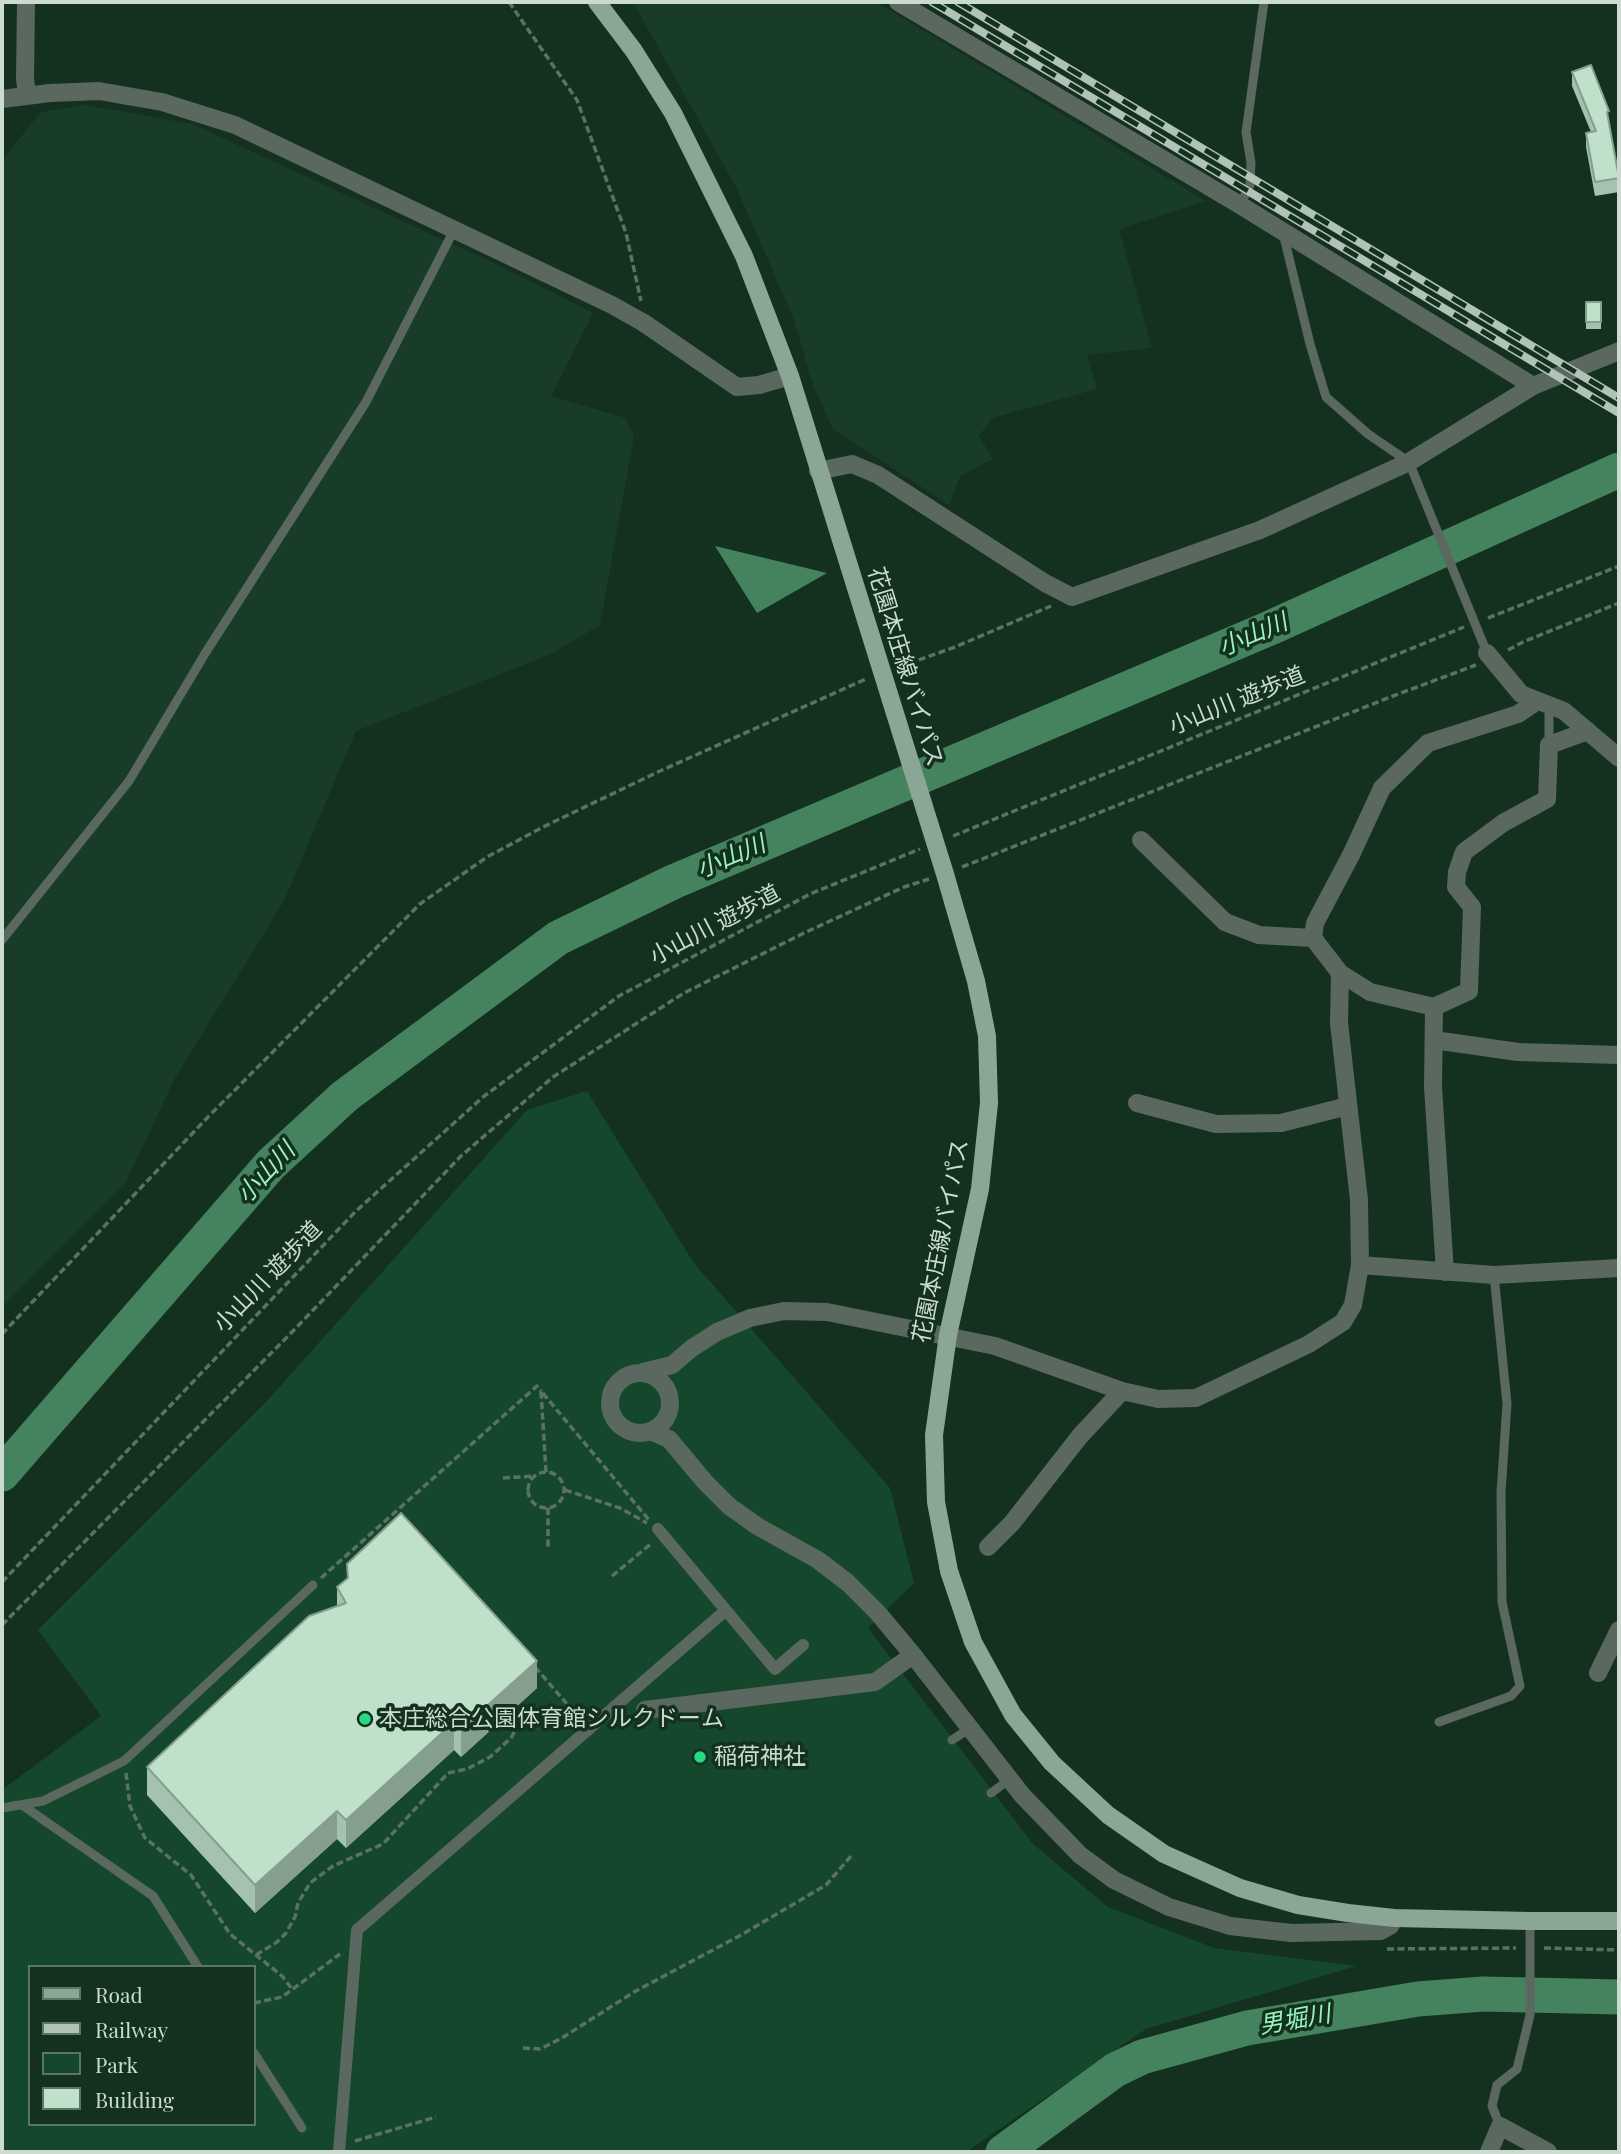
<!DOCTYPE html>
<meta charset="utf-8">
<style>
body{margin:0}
#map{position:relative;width:1621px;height:2154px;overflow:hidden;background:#143120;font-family:"Playfair Display",serif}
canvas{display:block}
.frame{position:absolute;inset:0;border:4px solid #cbdbd0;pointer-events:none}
.legend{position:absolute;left:28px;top:1965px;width:228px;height:161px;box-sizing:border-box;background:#143120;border:2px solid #5d7566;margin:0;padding:9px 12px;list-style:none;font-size:21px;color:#cbdbd0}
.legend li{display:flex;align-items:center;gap:14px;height:35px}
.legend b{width:35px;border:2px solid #5d7566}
</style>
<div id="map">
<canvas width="1621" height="2154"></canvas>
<div class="frame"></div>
<ul class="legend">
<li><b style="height:9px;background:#8ba694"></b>Road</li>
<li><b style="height:9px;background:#b1c3b7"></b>Railway</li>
<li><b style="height:19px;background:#14472c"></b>Park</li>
<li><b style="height:19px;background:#bfe1ca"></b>Building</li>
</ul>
</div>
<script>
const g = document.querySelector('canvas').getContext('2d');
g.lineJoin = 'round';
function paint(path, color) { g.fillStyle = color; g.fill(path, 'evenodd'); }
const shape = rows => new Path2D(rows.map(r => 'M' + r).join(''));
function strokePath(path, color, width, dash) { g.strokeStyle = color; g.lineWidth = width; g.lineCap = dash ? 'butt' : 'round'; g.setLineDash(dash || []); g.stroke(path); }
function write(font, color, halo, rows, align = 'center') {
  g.font = font + ' "Playfair Display","Noto Sans JP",serif'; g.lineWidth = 7; g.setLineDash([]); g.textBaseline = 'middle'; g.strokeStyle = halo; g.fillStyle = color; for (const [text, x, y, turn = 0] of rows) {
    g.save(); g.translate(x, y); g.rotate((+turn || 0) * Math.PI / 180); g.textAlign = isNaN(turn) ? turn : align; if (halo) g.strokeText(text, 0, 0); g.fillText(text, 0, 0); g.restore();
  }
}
paint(shape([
 [633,2,876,2,1206,201,1119,229,1152,348,1087,355,1097,389,992,418,979,436,993,459,960,476,949,505,833,429,813,385,793,317,736,187],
 [86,105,192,124,485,259,593,313,551,396,625,418,634,436,600,625,551,654,356,731,284,901,175,1078,125,1184,2,1307,2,160,41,112]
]), '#183c27');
paint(shape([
 [587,1091,693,1262,890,1488,914,1583,868,1628,1033,1844,1108,1907,1214,1948,1356,1966,1146,2029,966,2152,2,2152,2,1790,101,1716,38,1630,266,1402,527,1110],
 [30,1967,254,1967,254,2124,30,2124]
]), '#14472c');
paint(shape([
 [715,546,827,573,757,613]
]), '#45835e');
strokePath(shape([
 [2,1474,271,1164,345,1096,558,938,673,882,1270,628,1619,470],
 [1003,2152,1115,2070,1142,2057,1247,2028,1418,1999,1483,1994,1619,1997]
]), '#45835e', 35);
strokePath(shape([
 [509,2,577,100,626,233,641,301],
 [1488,618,1619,566],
 [1508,650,1523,642,1619,603],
 [899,667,955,647,1051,606],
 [953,836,1464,627],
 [962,867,1393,696,1476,665],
 [2,1334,208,1117,420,904,487,857,543,827,660,771,866,679],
 '528 1490a18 18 0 1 1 36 0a18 18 0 1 1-36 0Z',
 [546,1472,541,1391,649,1520],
 [503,1478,535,1476],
 [565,1490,620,1508,647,1523],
 [548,1508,548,1550],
 [612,1576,652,1543],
 [321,1578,537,1386,541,1391],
 [2,1582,356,1211,483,1097,619,996,810,894,920,849],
 [2,1625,294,1330,461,1156,553,1077,684,993,804,933,904,887,929,879],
 [535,1667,580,1719],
 [126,1773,130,1806,145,1838,191,1875,230,1934,282,1976,292,1989],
 [1544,1948,1619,1950],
 [1387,1949,1516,1948],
 [256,1955,277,1942,286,1933,295,1917,298,1903,310,1883,333,1866,383,1844,448,1773,467,1769,490,1757,511,1738,524,1714],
 [254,2003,282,1997,340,1954],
 [523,2048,540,2049,562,2038,634,1992,741,1935,826,1885,852,1855],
 [355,2141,436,2117]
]), '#5a7264', 3.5, [7, 3.5]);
strokePath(shape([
 [1240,205,1250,185,1251,163,1246,132,1264,2],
 [1283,233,1310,344,1326,397,1368,434,1409,462,1487,653],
 [1549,706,1549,745],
 [2,940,129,781,206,652,366,402,454,230],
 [1439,1722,1511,1696,1520,1686,1502,1602,1501,1492,1507,1404,1494,1275],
 [952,1740,969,1729],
 [991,1793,1010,1779],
 [22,1805,153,1896,198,1967],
 [2,1808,43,1801,124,1761,313,1585],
 [254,2053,302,2128],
 [1500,2126,1492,2106,1497,2085,1517,2069,1530,2015,1530,1921]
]), '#5b685f', 9);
strokePath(shape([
 [658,1529,775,1669,803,1645],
 [339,2152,357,1930,725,1611]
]), '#5b685f', 12);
strokePath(shape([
 [26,2,25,79,27,95],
 [898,2,1240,205,1533,386],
 [644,323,737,387,759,385,790,376],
 [818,471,852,464,878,475,1045,583,1072,597,1260,530,1409,462,1533,386,1619,351],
 [1487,653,1521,694,1564,711,1619,758],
 [1141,840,1225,922,1259,935,1313,938],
 [1340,973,1370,992,1434,1007,1433,1087,1445,1272],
 [1434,1007,1469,991,1472,907,1456,887,1457,872,1464,852,1503,823,1547,799,1549,745,1588,731],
 [1434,1040,1518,1052,1619,1055],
 [1137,1103,1216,1124,1281,1123,1348,1106],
 [1360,1265,1494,1275,1619,1268],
 [643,1372,672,1365,692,1348,717,1332,750,1318,784,1311,827,1312,995,1346,1122,1391,1158,1399,1196,1398,1309,1344,1343,1322,1353,1305,1360,1265,1359,1200,1339,1023,1340,973,1313,938,1315,923,1351,855,1382,788,1428,743,1518,714,1537,701],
 '610 1403a30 30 0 1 1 60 0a30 30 0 1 1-60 0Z',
 [650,1431,669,1439,705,1482,729,1506,757,1526,818,1560,848,1583,878,1613,913,1655,1022,1795,1080,1855,1114,1880,1169,1907,1230,1926,1291,1933,1381,1931,1390,1926,1394,1918],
 [988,1547,1012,1523,1080,1436,1122,1391],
 [1598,1673,1619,1630],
 [645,1710,875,1682,913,1655],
 [1489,2152,1500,2126,1548,2152]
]), '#5b685f', 18);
strokePath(shape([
 [2,99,50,93,99,91,162,102,235,125,612,305,644,323]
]), '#5b685f', 18);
strokePath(shape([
 [597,2,634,51,673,113,744,256,790,376,945,874,976,981,987,1036,989,1103,980,1189,948,1335,934,1435,936,1502,949,1571,973,1642,1013,1715,1052,1763,1108,1815,1164,1854,1240,1888,1298,1905,1348,1913,1394,1918,1530,1921,1619,1921]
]), '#8ba694', 18);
const rail = shape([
 [932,2,1619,413],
 [958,2,1619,398]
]);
strokePath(rail, '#b1c3b7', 8);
strokePath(rail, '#143120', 5, [16]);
paint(shape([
 [1572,72,1609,125,1619,178,1619,192,1595,196,1586,147,1586,133,1591,132,1572,86],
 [1586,302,1601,302,1601,329,1586,329],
 [347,1564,537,1688,461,1757,454,1750,346,1848,337,1839,255,1913,147,1795,147,1767,337,1606,337,1587,347,1579]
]), '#a4c2ae');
paint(shape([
 [537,1661,537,1688,461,1757,461,1729],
 [454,1722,454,1750,346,1848,346,1820],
 [337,1811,337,1839,255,1913,255,1885]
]), '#869e8d');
const building = shape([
 [1591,65,1609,111,1607,112,1619,178,1595,182,1586,133,1596,131,1572,72,1591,65],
 [1586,302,1601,302,1601,322,1586,322,1586,302],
 [401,1513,537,1661,461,1729,454,1722,346,1820,337,1811,255,1885,147,1767,309,1616,346,1603,337,1587,348,1578,347,1564,401,1513]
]);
paint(building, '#bfe1ca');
strokePath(building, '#869e8d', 2);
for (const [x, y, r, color] of [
 [365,1719,7,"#29d885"],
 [700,1757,7,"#29d885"]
]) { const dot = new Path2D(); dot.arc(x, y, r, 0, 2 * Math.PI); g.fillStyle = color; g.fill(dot); strokePath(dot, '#143120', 2.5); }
write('23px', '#cbdbd0', '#143120', [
 ["花園本庄線バイパス",905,667,73],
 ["小山川 遊歩道",1237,701,-22],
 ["小山川 遊歩道",715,925,-28],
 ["花園本庄線バイパス",941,1241,-79],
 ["小山川 遊歩道",268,1277,-46]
]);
write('23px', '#cbdbd0', '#143120', [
 ["本庄総合公園体育館シルクドーム",379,1719],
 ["稲荷神社",714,1757]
], 'left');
write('italic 24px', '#9af5bd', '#143120', [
 ["小山川",1253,635,-23],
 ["小山川",731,857,-23],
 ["小山川",266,1173,-47],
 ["男堀川",1295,2020,-10]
]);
</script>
